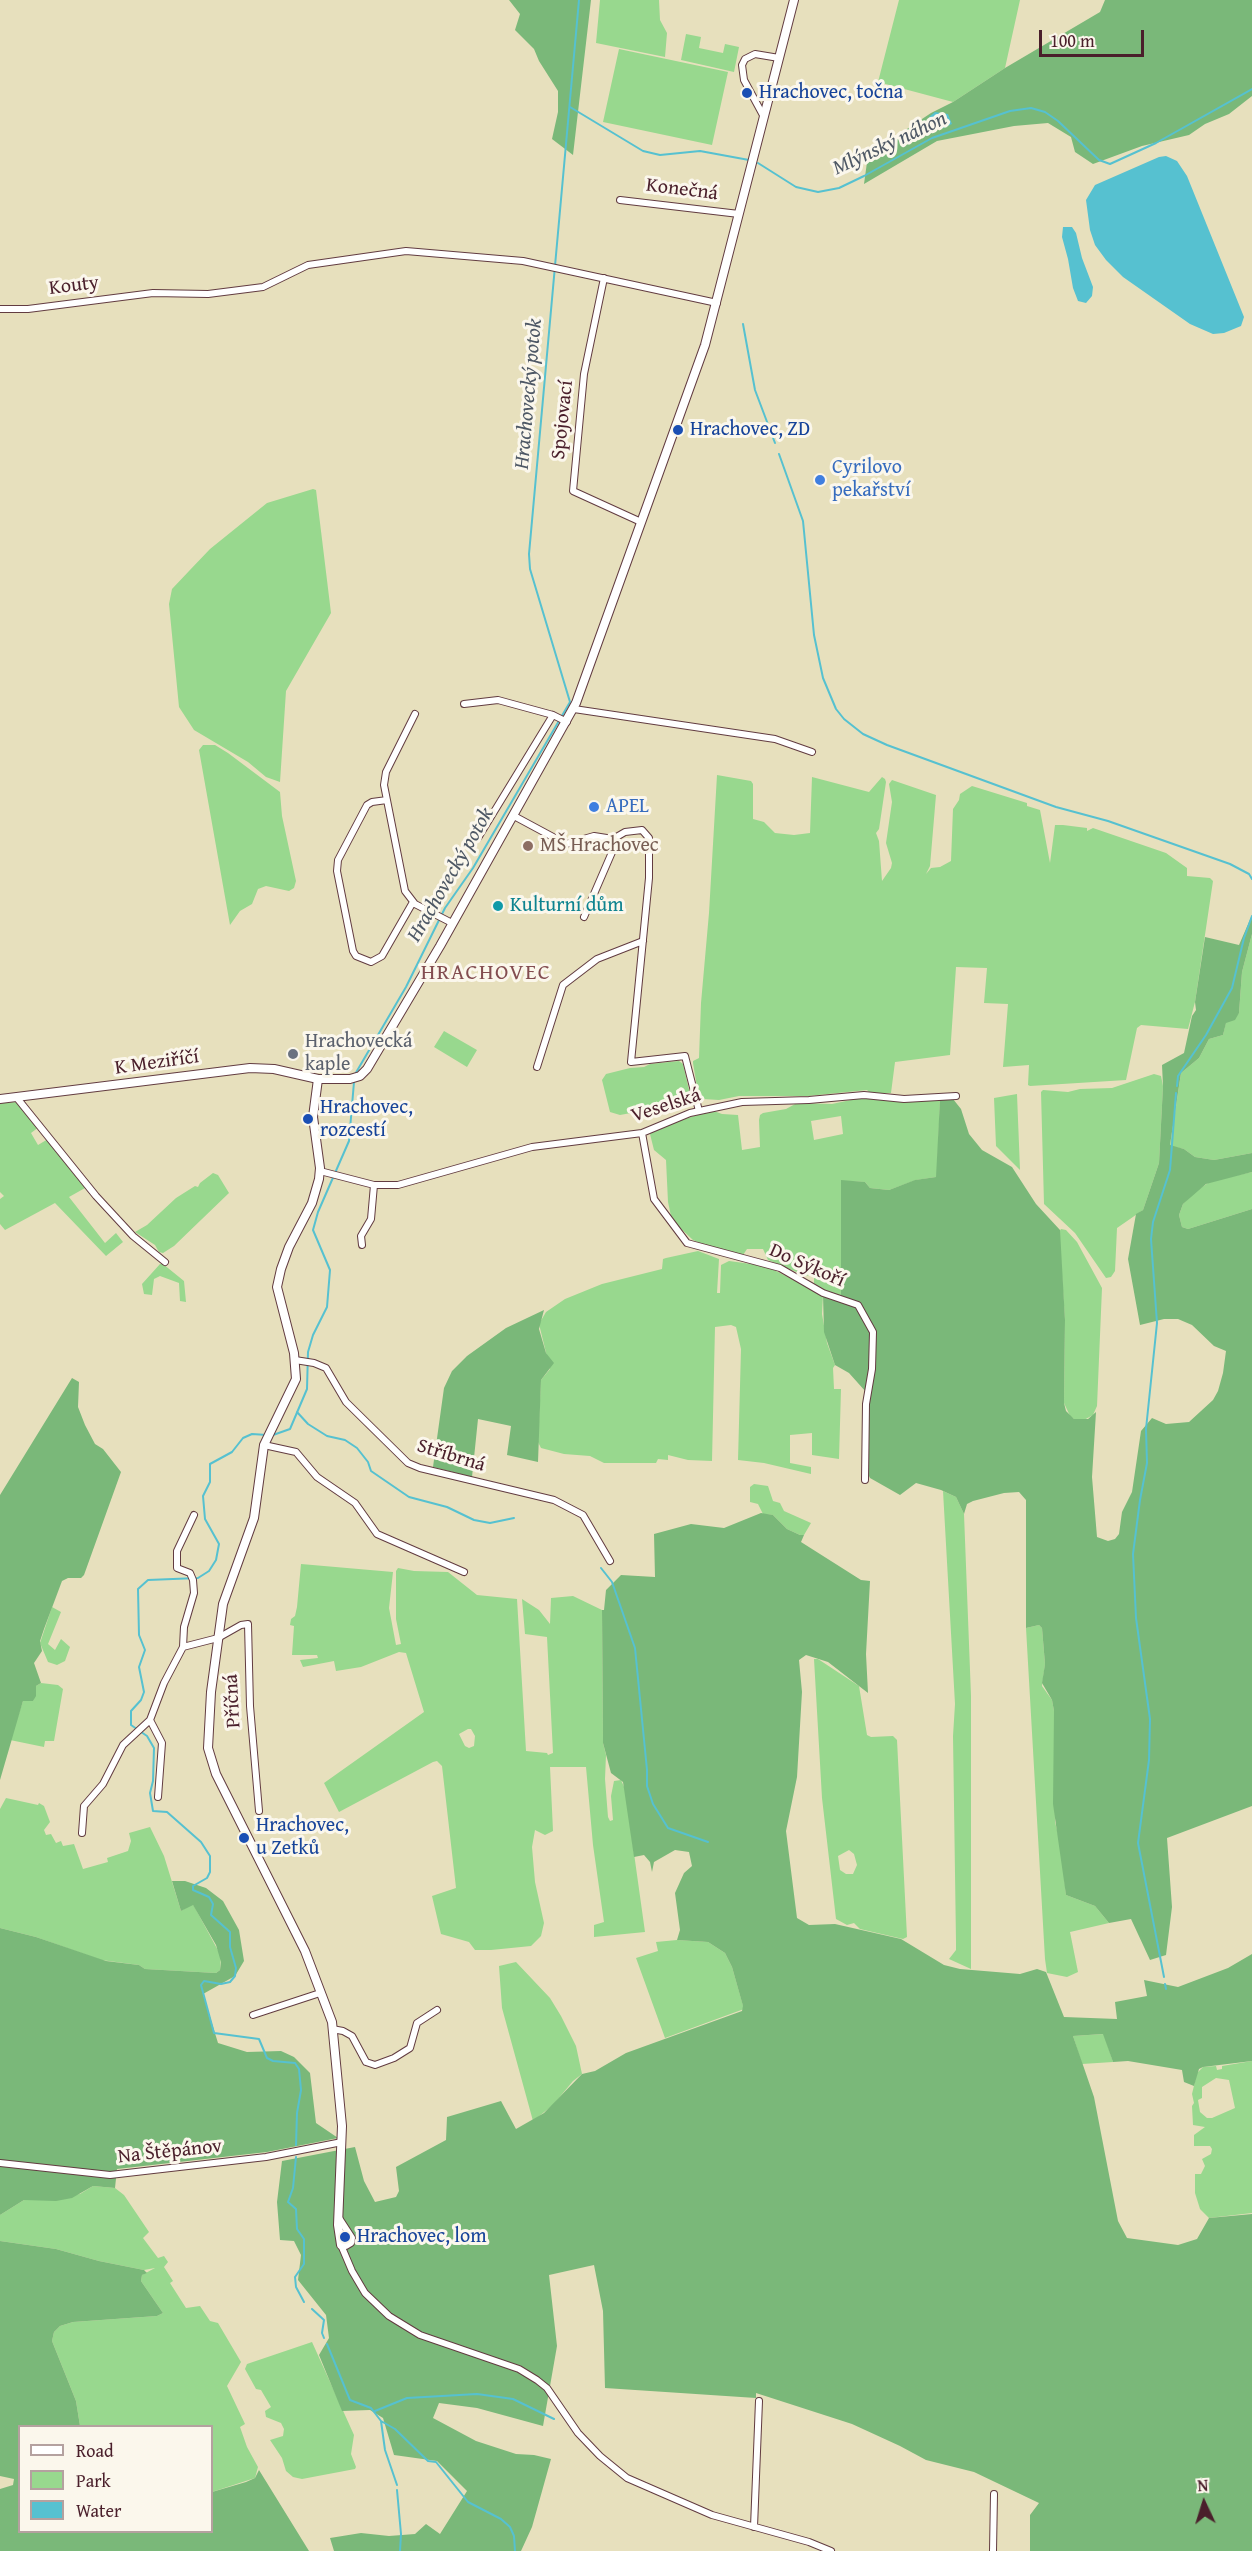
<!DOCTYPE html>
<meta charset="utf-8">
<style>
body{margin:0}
#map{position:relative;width:1252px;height:2551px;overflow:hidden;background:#e7e0bd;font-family:"Gentium Book Plus",serif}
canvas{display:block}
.legend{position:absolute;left:18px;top:2425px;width:195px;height:108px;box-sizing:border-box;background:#fbf7ec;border:2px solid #b4a19f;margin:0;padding:8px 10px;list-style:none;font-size:18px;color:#4a1f2b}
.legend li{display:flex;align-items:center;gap:12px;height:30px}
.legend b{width:30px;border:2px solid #b4a19f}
.north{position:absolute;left:1174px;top:2473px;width:60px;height:60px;-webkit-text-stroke:4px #fbf7ec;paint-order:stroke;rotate:356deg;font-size:16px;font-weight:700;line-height:24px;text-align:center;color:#4a1f2b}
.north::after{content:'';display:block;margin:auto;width:21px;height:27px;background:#4a1f2b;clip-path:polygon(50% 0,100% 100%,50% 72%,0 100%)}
.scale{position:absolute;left:1039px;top:30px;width:105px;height:27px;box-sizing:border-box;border:3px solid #4a1f2b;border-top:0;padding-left:8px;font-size:18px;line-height:21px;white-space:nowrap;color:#4a1f2b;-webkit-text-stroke:4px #fbf7ec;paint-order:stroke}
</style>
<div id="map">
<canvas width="1252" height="2551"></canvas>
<ul class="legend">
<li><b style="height:8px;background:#fff"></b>Road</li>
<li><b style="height:16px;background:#98d88e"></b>Park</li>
<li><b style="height:16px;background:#56c1d0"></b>Water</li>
</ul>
<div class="north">N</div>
<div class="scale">100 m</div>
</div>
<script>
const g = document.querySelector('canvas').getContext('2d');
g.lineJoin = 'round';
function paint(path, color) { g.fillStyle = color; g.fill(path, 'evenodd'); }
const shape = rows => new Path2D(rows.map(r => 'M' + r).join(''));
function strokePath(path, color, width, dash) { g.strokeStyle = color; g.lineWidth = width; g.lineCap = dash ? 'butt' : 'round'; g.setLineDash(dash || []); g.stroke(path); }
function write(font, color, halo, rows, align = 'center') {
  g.font = font + ' "Gentium Book Plus",serif'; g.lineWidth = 6; g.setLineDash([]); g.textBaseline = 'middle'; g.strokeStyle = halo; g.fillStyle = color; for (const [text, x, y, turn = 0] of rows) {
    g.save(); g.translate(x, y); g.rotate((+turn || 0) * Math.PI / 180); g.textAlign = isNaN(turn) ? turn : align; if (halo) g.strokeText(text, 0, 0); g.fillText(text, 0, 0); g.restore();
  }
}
paint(shape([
 [600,0,659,0,660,20,667,33,665,57,596,43],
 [899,0,1020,0,1005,68,953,102,878,82],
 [686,34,701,37,699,48,723,53,725,44,739,47,734,72,681,60],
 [619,49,728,72,712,145,603,122],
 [313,489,316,490,331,613,286,691,280,782,266,777,248,762,194,730,179,707,169,604,172,589,189,571,210,549,267,503],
 [203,745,215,745,228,753,280,792,282,816,296,881,294,888,289,891,266,886,258,889,252,904,240,911,230,925,199,750],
 [717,775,751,781,753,784,753,819,764,822,775,833,794,835,810,833,812,777,869,792,882,777,885,779,886,782,879,829,876,833,879,841,882,881,891,868,892,863,886,843,892,802,889,784,892,780,936,795,930,866,926,874,931,868,940,867,951,861,953,809,959,800,960,794,972,786,1027,803,1027,806,1040,810,1050,863,1055,825,1063,825,1087,828,1087,831,1093,828,1166,853,1187,868,1187,876,1210,878,1213,881,1195,1002,1188,1029,1141,1025,1137,1028,1126,1080,1030,1086,1028,1085,1029,1065,1003,1067,1008,1004,984,1003,987,968,956,967,950,1055,895,1062,891,1093,870,1093,867,1090,808,1096,739,1096,719,1100,703,1099,698,1093,693,1063,693,1061,699,1058,701,1003,709,913],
 [1252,934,1252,1153,1214,1160,1195,1157,1184,1149,1170,1146,1181,1073,1199,1058,1209,1039,1223,1035,1226,1022,1239,1013,1242,972],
 [444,1031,477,1050,467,1067,434,1047],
 [679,1061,683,1064,690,1094,686,1103,620,1115,610,1112,602,1080,606,1074,630,1068,644,1067,650,1064],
 [1154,1074,1161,1076,1163,1086,1159,1163,1143,1210,1117,1228,1115,1271,1111,1277,1106,1278,1075,1233,1044,1204,1041,1092,1043,1090,1068,1092,1080,1089,1112,1088],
 [1017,1094,1020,1170,996,1146,994,1098],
 [860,1098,940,1099,937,1174,936,1177,916,1180,889,1190,870,1188,865,1182,841,1181,841,1298,823,1295,822,1314,827,1343,835,1365,833,1368,834,1389,841,1389,839,1459,812,1455,812,1433,790,1435,790,1463,811,1467,811,1474,764,1463,738,1460,741,1349,736,1327,731,1325,715,1327,712,1461,688,1460,668,1455,668,1460,658,1459,656,1463,604,1463,590,1456,564,1454,541,1448,538,1442,541,1380,550,1369,539,1324,546,1312,565,1299,602,1284,662,1269,663,1259,666,1258,698,1251,719,1259,717,1293,720,1293,721,1265,729,1261,766,1266,814,1290,814,1274,806,1276,768,1260,763,1249,747,1249,743,1255,738,1255,702,1244,693,1240,677,1225,671,1216,668,1202,666,1160,654,1150,650,1134,654,1130,711,1110,722,1114,738,1115,742,1150,760,1147,759,1120,760,1115,763,1113,786,1109,797,1103,832,1104],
 [841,1116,843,1134,814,1140,811,1121],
 [19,1102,39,1127,31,1133,38,1145,48,1139,85,1188,69,1197,105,1243,116,1233,123,1242,106,1256,55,1203,5,1230,0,1224,0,1199,4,1196,0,1192,0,1103],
 [1252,1172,1252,1209,1188,1229,1182,1227,1179,1215,1183,1204,1193,1193,1211,1181],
 [213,1173,218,1175,229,1193,174,1246,163,1253,159,1252,155,1245,135,1232,147,1225,176,1198,195,1186,198,1187,200,1183],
 [1061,1229,1066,1230,1077,1242,1102,1288,1097,1406,1093,1415,1084,1420,1074,1419,1070,1416,1064,1403,1065,1320,1059,1232],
 [160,1264,163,1264,184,1281,186,1302,180,1301,179,1283,160,1276,154,1279,152,1295,144,1294,142,1284],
 [754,1484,768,1486,773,1501,780,1503,784,1511,811,1523,804,1535,800,1535,787,1529,773,1515,763,1514,758,1504,750,1502,750,1487],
 [943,1491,956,1497,964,1514,971,1696,971,1969,949,1959,956,1950,956,1942,953,1736,955,1704],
 [301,1564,393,1572,389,1608,396,1645,401,1644,396,1619,396,1571,398,1568,414,1571,448,1572,477,1595,517,1599,526,1751,547,1753,548,1755,553,1753,547,1637,525,1634,522,1599,539,1610,550,1624,551,1598,573,1596,602,1610,603,1743,606,1755,605,1779,608,1817,610,1821,613,1820,611,1796,614,1781,621,1780,625,1789,645,1932,594,1937,594,1925,604,1922,593,1845,586,1767,550,1767,553,1831,545,1835,535,1830,532,1847,535,1882,544,1923,541,1936,531,1946,491,1950,475,1950,469,1942,441,1934,432,1896,456,1888,442,1766,437,1761,433,1762,339,1812,324,1783,424,1712,406,1653,399,1652,361,1667,336,1671,334,1661,303,1667,300,1660,318,1658,317,1655,292,1655,294,1626,290,1625,291,1619,295,1616,297,1607],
 [468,1729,471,1729,475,1736,474,1746,469,1748,465,1746,459,1734],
 [52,1607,61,1612,48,1644,55,1650,61,1639,70,1647,65,1661,57,1665,48,1662,40,1643],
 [1039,1625,1042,1628,1045,1664,1042,1686,1052,1700,1054,1711,1055,1822,1061,1846,1066,1895,1095,1906,1109,1923,1070,1932,1078,1972,1067,1977,1047,1973,1045,1959,1026,1628],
 [814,1659,818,1659,859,1686,867,1735,871,1737,893,1736,897,1740,907,1937,903,1939,860,1929,854,1923,847,1925,836,1919,822,1798],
 [849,1850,854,1854,857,1865,853,1874,846,1874,840,1870,838,1856],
 [41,1683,58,1685,63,1689,54,1741,45,1741,44,1747,10,1740,23,1701,33,1701,36,1686],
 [6,1798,38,1805,39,1803,44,1806,50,1822,44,1830,46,1835,51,1834,56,1843,61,1841,63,1846,74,1844,83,1869,108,1862,107,1858,128,1851,131,1841,129,1833,150,1827,164,1856,181,1911,192,1904,194,1906,221,1956,220,1970,216,1973,145,1969,139,1965,101,1960,36,1937,0,1928,0,1809],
 [677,1940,708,1942,725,1953,732,1967,744,2009,665,2038,636,1958,658,1951,656,1942],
 [516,1962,550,1998,561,2016,576,2046,582,2074,573,2081,553,2105,533,2121,502,2008,499,1966],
 [1104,2034,1113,2062,1082,2064,1073,2036],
 [1252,2061,1252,2213,1209,2218,1200,2209,1195,2193,1195,2174,1201,2174,1205,2166,1202,2159,1211,2154,1212,2149,1210,2146,1194,2146,1194,2135,1205,2127,1193,2125,1192,2106,1194,2103,1192,2094,1197,2073,1203,2067,1216,2066,1217,2070,1222,2069,1222,2066],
 [1216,2078,1229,2080,1235,2108,1212,2118,1207,2118,1200,2112,1198,2100,1202,2098,1202,2087],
 [93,2186,115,2188,124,2195,149,2232,143,2238,158,2258,164,2256,168,2262,164,2267,173,2281,170,2283,186,2308,200,2306,210,2321,218,2323,241,2362,227,2386,245,2424,240,2427,247,2447,258,2467,255,2478,212,2492,212,2426,80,2426,76,2401,52,2341,54,2332,60,2326,73,2322,157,2316,163,2313,141,2281,142,2275,155,2268,144,2270,99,2261,56,2249,0,2241,0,2215,24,2200,80,2194],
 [312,2342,354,2435,351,2454,356,2467,355,2469,302,2479,293,2477,286,2471,282,2458,270,2440,283,2436,284,2429,281,2423,266,2417,265,2411,271,2407,261,2390,256,2389,245,2369,247,2364]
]), '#98d88e');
paint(shape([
 [509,0,591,0,573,155,552,139,558,112,558,91,539,61,534,49,515,30,520,14],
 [1105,0,1252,0,1252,96,1229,114,1205,124,1189,135,1142,146,1093,164,1075,152,1071,137,1048,123,1014,126,937,141,864,184,868,155,931,113,953,102,1005,68,1100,12],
 [1252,915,1252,934,1242,972,1239,1013,1235,1020,1226,1023,1223,1035,1209,1039,1199,1058,1181,1073,1170,1145,1184,1149,1195,1157,1214,1160,1252,1153,1252,1172,1206,1184,1183,1204,1179,1215,1182,1227,1188,1229,1252,1209,1252,1806,1167,1838,1172,1907,1166,1955,1150,1960,1131,1919,1109,1923,1095,1906,1066,1895,1053,1804,1054,1711,1052,1700,1042,1683,1045,1664,1042,1628,1039,1625,1026,1628,1026,1500,1019,1492,1004,1493,973,1501,967,1504,964,1514,956,1497,941,1490,916,1483,900,1495,870,1478,866,1470,866,1392,849,1373,835,1365,824,1332,823,1295,841,1297,841,1180,865,1182,870,1188,889,1190,915,1180,936,1177,940,1099,953,1099,961,1109,969,1134,982,1150,1012,1167,1036,1204,1060,1230,1065,1320,1064,1403,1066,1411,1074,1419,1088,1419,1096,1412,1092,1477,1097,1537,1108,1541,1115,1539,1119,1534,1122,1512,1132,1492,1141,1431,1152,1418,1166,1424,1189,1422,1213,1400,1218,1391,1223,1373,1226,1351,1214,1346,1192,1325,1178,1319,1164,1319,1140,1325,1128,1259,1136,1214,1143,1210,1159,1163,1163,1086,1162,1065,1184,1053,1192,1016,1196,1010,1195,1002,1205,937,1239,945],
 [544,1310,539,1329,546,1353,554,1363,541,1380,538,1462,507,1455,511,1426,478,1419,472,1477,433,1467,444,1388,452,1371,467,1356,506,1328],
 [72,1378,79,1382,78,1407,85,1425,95,1444,103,1449,121,1472,84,1575,81,1578,68,1578,62,1581,44,1629,40,1641,42,1651,34,1663,41,1683,36,1686,36,1696,33,1701,23,1701,0,1780,0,1495],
 [761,1513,773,1515,787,1529,800,1535,804,1535,801,1542,861,1580,870,1581,866,1654,868,1693,828,1662,806,1655,799,1660,802,1692,797,1777,786,1831,797,1918,809,1925,835,1924,901,1939,944,1965,960,1969,1020,1974,1037,1969,1046,1972,1064,2017,1117,2019,1115,2002,1147,1996,1144,1980,1178,1987,1228,1968,1252,1954,1252,2061,1203,2067,1199,2069,1194,2086,1184,2082,1182,2070,1128,2061,1113,2062,1103,2034,1073,2036,1094,2097,1118,2221,1127,2238,1178,2245,1197,2239,1209,2218,1252,2214,1252,2551,1030,2551,1030,2515,1039,2503,974,2472,926,2460,900,2446,852,2424,756,2393,756,2398,605,2388,603,2311,594,2265,549,2275,557,2346,543,2426,477,2408,439,2403,433,2418,476,2441,516,2454,534,2455,551,2459,532,2527,521,2551,334,2551,330,2538,361,2533,389,2536,415,2534,426,2524,440,2534,467,2491,437,2461,394,2455,383,2418,370,2410,342,2411,319,2355,329,2338,326,2315,298,2280,301,2255,294,2241,280,2240,277,2202,282,2161,355,2147,364,2181,375,2202,396,2197,399,2191,396,2167,446,2140,447,2117,501,2101,516,2129,544,2113,582,2074,595,2071,626,2053,742,2011,743,2006,732,1967,725,1953,708,1942,677,1940,680,1930,675,1893,684,1873,692,1866,689,1852,675,1850,654,1862,652,1872,650,1862,644,1855,634,1857,623,1782,611,1773,603,1743,602,1610,604,1610,606,1590,621,1575,655,1577,654,1534,691,1524,724,1528],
 [172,1881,185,1881,206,1888,223,1901,239,1930,244,1961,235,1976,203,1994,218,2043,247,2052,281,2051,294,2057,310,2073,316,2123,338,2138,267,2152,117,2169,115,2188,93,2186,72,2198,56,2201,24,2200,0,2215,0,1928,36,1937,106,1961,139,1965,145,1969,216,1973,220,1970,221,1962,216,1945,193,1905,181,1911],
 [0,2241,56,2249,99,2261,144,2270,147,2273,142,2275,141,2281,163,2313,157,2316,73,2322,60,2326,54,2332,52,2341,76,2401,80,2426,20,2426,20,2532,212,2532,212,2492,246,2482,255,2478,259,2470,309,2551,0,2551,0,2489,13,2485,14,2479,0,2476]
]), '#7ab879');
paint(shape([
 [935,112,948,114,952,124,941,129,934,127,929,117],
 [1166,156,1177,161,1187,176,1244,317,1241,326,1224,333,1213,334,1190,324,1123,277,1106,260,1095,245,1090,230,1086,200,1095,185,1159,157],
 [1063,227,1072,227,1076,233,1082,258,1093,287,1092,296,1086,303,1078,301,1073,288,1068,259,1062,237]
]), '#56c1d0');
strokePath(shape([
 [570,107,643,151,660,155,700,151,749,160],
 [758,163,796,187,818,192,839,188,864,176,932,138,1010,111,1031,108,1045,112,1058,121,1099,160,1110,164,1156,143,1252,89],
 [743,324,755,390,775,443],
 [779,454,803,521,814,635,823,678,836,709,844,719,863,734,887,745,1056,807,1108,821,1230,864,1249,874,1252,879],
 [354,1076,406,987,445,908,473,868,570,702,530,569,529,554,579,0],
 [1177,1086,1178,1076,1206,1035,1232,988,1244,938,1252,916],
 [297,1412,308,1424,327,1436,345,1440,357,1448,368,1462,371,1471,409,1497,447,1507,474,1520,490,1523,514,1518],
 [267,1435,252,1434,243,1438,232,1452,210,1464,210,1482,203,1496,205,1519,219,1544,216,1560,209,1571,198,1578,148,1580,138,1589,139,1635,145,1650,139,1667,144,1692,141,1700,131,1711,131,1725,147,1736,154,1748,153,1781,150,1793,153,1811,167,1812,201,1842,210,1856,210,1872,207,1878,193,1886,193,1890,209,1897,213,1904,211,1915,230,1932,230,1947,236,1968,235,1976,230,1982,221,1984,204,1981,201,1985,214,2033,259,2039,267,2058,273,2061,295,2063,299,2069,301,2090,297,2113,296,2145],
 [273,1435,290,1429,307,1389,308,1352,313,1335,327,1307,330,1270,313,1230,318,1212,349,1141,354,1082],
 [601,1568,612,1582,635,1648,647,1770,647,1786,653,1804,668,1828,708,1842],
 [1164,1977,1138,1843,1149,1760,1150,1719,1136,1618,1133,1554,1140,1500,1147,1463,1146,1429,1157,1323,1151,1239,1153,1222,1170,1170,1176,1093],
 [1165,1984,1166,1989],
 [296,2157,293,2188,288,2202,296,2209,297,2229,304,2239,304,2264,295,2277,296,2287,304,2302],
 [312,2309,324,2320,322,2333,324,2338],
 [327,2344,350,2400,371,2408,381,2421,395,2429,428,2461,436,2462,468,2502,501,2519,510,2527,514,2536,515,2551],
 [375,2411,407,2398,477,2394,513,2399,554,2419],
 [381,2421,385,2450,397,2485],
 [397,2490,401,2534,400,2551]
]), '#56c1d0', 2);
const minor = shape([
 [764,117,744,80,742,65,745,59,755,54,779,58],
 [620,200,739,214],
 [604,278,584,374,573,491,641,522],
 [0,309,28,309,153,293,208,294,263,287,308,265,406,251,523,261,717,303],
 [464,704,498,700,553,715,567,722],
 [574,709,775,739,812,752],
 [415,714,386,772,384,785,405,891,415,904,452,923],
 [387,800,372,802,367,805,338,860,337,871,353,951,356,956,371,962,382,956,413,902],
 [514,816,566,844,594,836,613,839,616,843,584,917],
 [478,838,553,715],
 [613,839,625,832,642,830,649,838,649,878,631,1062,685,1056,699,1111],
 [537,1067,563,985,597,959,643,941],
 [17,1098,96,1196,133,1236,165,1262],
 [642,1133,654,1199,687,1243,780,1268,823,1293,858,1305,873,1332,872,1369,866,1404,865,1480],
 [320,1171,374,1185,398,1185,532,1147,642,1133,690,1113,742,1102,809,1100,864,1095,904,1099,956,1096],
 [362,1245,361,1236,371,1219,374,1185],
 [295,1360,314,1363,326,1368,346,1402,408,1463,420,1468,554,1500,583,1515,610,1561],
 [264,1445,296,1452,317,1477,355,1503,377,1534,464,1572],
 [183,1647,184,1627,194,1593,193,1580,190,1573,177,1568,177,1551,194,1515],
 [150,1720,162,1743,158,1797],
 [82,1833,84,1806,103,1784,123,1745,150,1720,164,1683,183,1647,218,1638,241,1625,248,1624,250,1706,259,1811],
 [253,2015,320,1993],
 [332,2029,343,2031,352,2036,366,2062,375,2065,394,2058,410,2048,417,2023,437,2010],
 [0,2163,110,2175,266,2157,342,2142],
 [339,2218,352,2238,351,2243,346,2246,341,2245,352,2271,365,2293,389,2316,420,2335,519,2369,537,2380,547,2388,578,2433,600,2456,627,2478,712,2515,809,2542,831,2551],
 [754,2527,759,2401],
 [993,2551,994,2494]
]);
const tertiary = shape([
 [0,1099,250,1068,274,1069,318,1079],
 [341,2245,338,2225,342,2126,332,2022,305,1951,216,1774,208,1748,211,1692,223,1604,254,1518,264,1445,296,1379,294,1353,277,1287,281,1269,289,1247,312,1203,319,1179,320,1168,313,1117,318,1079,350,1079,360,1076,367,1069,440,946,576,703,705,345,794,0]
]);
strokePath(minor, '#623c41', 8);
strokePath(tertiary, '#623c41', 10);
strokePath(minor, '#fff', 6);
strokePath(tertiary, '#fff', 8);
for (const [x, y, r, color] of [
 [747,93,6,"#1a4fb4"],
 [678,430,6,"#1a4fb4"],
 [820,480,6,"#3f7fe0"],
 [594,807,6,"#3f7fe0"],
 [528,846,6,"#8d6e63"],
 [498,906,6,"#0f9aa8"],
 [293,1054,6,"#6b7280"],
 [308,1119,6,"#1a4fb4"],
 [244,1838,6,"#1a4fb4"],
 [345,2237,6,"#1a4fb4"]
]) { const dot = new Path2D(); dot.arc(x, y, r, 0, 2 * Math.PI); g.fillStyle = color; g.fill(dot); strokePath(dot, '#fbf7ec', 2); }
write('20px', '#164399', '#fbf7ec', [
 ["Hrachovec, točna",759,93],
 ["Hrachovec, ZD",690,430],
 ["Hrachovec,",320,1108],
 ["rozcestí",320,1131],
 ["Hrachovec,",256,1826],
 ["u Zetků",256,1849],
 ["Hrachovec, lom",357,2237]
], 'left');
write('20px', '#4a1f2b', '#fbf7ec', [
 ["Konečná",682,190,7],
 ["Kouty",74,286,-7],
 ["Spojovací",563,420,-84],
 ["K Meziříčí",157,1063,-8],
 ["Veselská",666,1106,-18],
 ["Do Sýkoří",807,1266,24],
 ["Stříbrná",451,1456,17],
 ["Příčná",233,1701,-93],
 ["Na Štěpánov",170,2152,-6]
]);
write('20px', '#366cbe', '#fbf7ec', [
 ["Cyrilovo",832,468],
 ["pekařství",832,491],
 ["APEL",606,807]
], 'left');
write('20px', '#785e54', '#fbf7ec', [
 ["MŠ Hrachovec",540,846]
], 'left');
write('20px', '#0d838f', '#fbf7ec', [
 ["Kulturní dům",510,906]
], 'left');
write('20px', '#5b616d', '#fbf7ec', [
 ["Hrachovecká",305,1042],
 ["kaple",305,1065]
], 'left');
write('italic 21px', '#4e5865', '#fbf7ec', [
 ["Mlýnský náhon",890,144,-25],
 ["Hrachovecký potok",529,394,-85],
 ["Hrachovecký potok",451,875,-60]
]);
g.letterSpacing = '1.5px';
write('22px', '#834d50', '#fbf7ec', [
 ["HRACHOVEC",486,973]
]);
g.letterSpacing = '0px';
</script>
